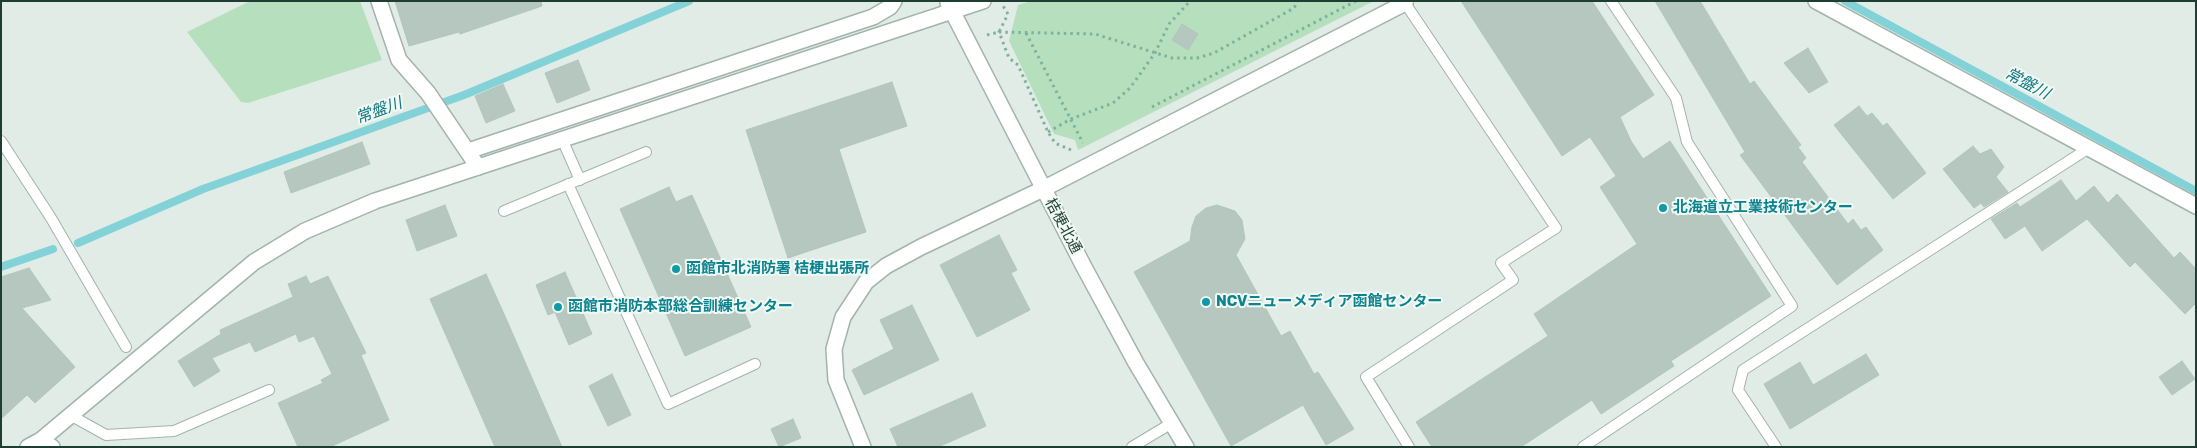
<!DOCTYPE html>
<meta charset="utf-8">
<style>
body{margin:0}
#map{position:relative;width:2197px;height:448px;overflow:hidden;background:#e0ece5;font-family:Rubik,sans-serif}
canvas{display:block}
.frame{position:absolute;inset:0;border:2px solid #1f3e33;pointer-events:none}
</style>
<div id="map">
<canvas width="2197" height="448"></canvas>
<div class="frame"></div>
</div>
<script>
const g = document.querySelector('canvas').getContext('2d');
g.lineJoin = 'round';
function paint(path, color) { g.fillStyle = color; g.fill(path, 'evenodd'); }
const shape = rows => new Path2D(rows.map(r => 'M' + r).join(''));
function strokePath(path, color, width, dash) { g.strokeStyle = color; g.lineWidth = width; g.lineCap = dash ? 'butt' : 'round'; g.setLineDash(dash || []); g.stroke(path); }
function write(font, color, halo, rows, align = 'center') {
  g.font = font + ' Rubik,"Noto Sans JP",sans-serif'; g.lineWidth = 4; g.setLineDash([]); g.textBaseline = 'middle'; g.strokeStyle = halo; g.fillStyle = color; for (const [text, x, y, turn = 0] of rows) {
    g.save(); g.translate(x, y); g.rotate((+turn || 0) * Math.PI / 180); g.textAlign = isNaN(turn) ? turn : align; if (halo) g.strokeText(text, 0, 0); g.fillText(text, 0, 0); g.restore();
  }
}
paint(shape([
 [250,1,360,1,382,60,248,103,241,102,187,32],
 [1031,1,1374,1,1078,150,1075,140,1054,134,1009,41,1018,5]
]), '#b6e0bd');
strokePath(shape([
 [1845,1,2196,191],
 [78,243,203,189,464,95,689,1],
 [1,267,53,249]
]), '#82d2d8', 8);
const building = shape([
 [395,1,541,1,542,6,460,34,459,32,409,46,395,1],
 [1461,1,1592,1,1654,95,1620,117,1631,141,1643,159,1670,141,1771,296,1671,361,1674,366,1601,414,1592,400,1521,447,1432,447,1416,422,1548,336,1534,314,1637,244,1600,187,1616,176,1590,137,1562,156,1461,1],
 [1655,1,1700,1,1750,84,1754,81,1801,145,1798,147,1806,158,1802,162,1848,224,1853,219,1861,230,1866,227,1883,250,1837,285,1740,155,1745,152,1655,1],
 [1182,24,1198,34,1188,50,1172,40,1182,24],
 [1808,48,1828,82,1809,93,1784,63,1808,48],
 [578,60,590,90,557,103,545,73,578,60],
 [892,82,907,126,839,149,866,232,788,258,746,130,892,82],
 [503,84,515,111,486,123,475,96,503,84],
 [1859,106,1867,116,1872,113,1883,126,1887,123,1926,173,1893,199,1834,125,1859,106],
 [362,142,370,164,291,193,284,172,362,142],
 [1973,146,1980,154,1991,149,2004,167,1996,177,2008,192,1984,207,1981,203,1974,208,1943,169,1973,146],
 [2061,180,2076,201,2094,186,2108,203,2117,194,2174,258,2180,252,2196,269,2196,303,2185,314,2135,262,2130,267,2087,219,2042,251,2025,226,2005,239,1991,219,2017,203,2020,207,2061,180],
 [669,187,676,202,692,195,751,327,685,356,620,209,669,187],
 [445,205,457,236,417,251,406,220,445,205],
 [1217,205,1235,211,1242,220,1245,239,1236,255,1281,336,1290,331,1314,374,1318,372,1354,429,1326,445,1303,405,1231,446,1134,272,1190,241,1192,227,1196,216,1206,208,1217,205],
 [999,235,1017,270,1011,273,1030,310,977,337,940,265,999,235],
 [29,268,51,300,22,308,75,367,35,403,27,395,1,419,1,277,29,268],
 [565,272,592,334,569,345,555,312,548,315,536,285,565,272],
 [486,274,508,323,562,447,495,447,430,299,486,274],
 [306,276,310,284,328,276,366,353,361,355,389,420,330,447,298,447,278,403,323,383,321,380,332,374,314,336,299,342,296,334,255,352,250,342,212,358,220,371,194,387,178,361,221,334,220,330,293,297,288,284,306,276],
 [912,305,939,360,864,395,852,370,894,349,880,320,912,305],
 [1866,354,1879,375,1790,429,1764,384,1800,362,1813,385,1866,354],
 [2182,361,2195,379,2172,395,2159,377,2182,361],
 [612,374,631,415,608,426,589,386,612,374],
 [972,393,986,426,938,447,898,447,890,429,972,393],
 [793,419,801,438,779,447,771,429,793,419]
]);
paint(building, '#b5c7be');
strokePath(building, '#b1c7bc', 1);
const service = shape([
 [1408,1,1405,3,1556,228,1501,263,1513,280,1366,377,1409,447],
 [562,139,580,180],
 [1,141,51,218,126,347],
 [568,184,668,404,755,364],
 [504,211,646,152],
 [70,415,106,435,174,431,269,390],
 [1132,447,1172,423],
 [1583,447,1792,306,1687,142,1676,98,1611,1],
 [1776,447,1738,390,1743,370,2089,148]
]);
const minor = shape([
 [379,1,399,60,428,93,478,167],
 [468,151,873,17,890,7,894,1],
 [41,440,52,447],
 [863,447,836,380,834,349,843,317,866,282,886,266,921,247,1043,189,1405,3,1404,1]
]);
const tertiary = shape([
 [1816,1,2196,206],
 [948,3,1084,267,1136,363,1186,447],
 [28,447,41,440,254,262,305,231,375,201,983,1]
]);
strokePath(service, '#a2b4ac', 12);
strokePath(minor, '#a2b4ac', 18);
strokePath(tertiary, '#a2b4ac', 18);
strokePath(shape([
 [1026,33,1083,143],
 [987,35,999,32,1008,14,1003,6],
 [1152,107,1356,1],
 [1048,132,1071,119,1113,103,1130,88,1155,53,1169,24,1190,1],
 [1071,150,1055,143,1048,132,1018,65,1009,58,999,32,1095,34,1172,58,1197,58,1214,53,1294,8,1298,1]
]), '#7db39d', 3, [2.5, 4]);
strokePath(service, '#fff', 10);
strokePath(minor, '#fff', 15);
strokePath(tertiary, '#fff', 15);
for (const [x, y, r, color] of [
 [1663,208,5,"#0f9aa8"],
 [676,269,5,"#0f9aa8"],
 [1206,302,5,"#0f9aa8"],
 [558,307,5,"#0f9aa8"]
]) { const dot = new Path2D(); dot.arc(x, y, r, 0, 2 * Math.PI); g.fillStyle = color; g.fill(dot); strokePath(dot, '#f0f9f4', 2); }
write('bold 15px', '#0d838f', '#f0f9f4', [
 ["北海道立工業技術センター",1673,208],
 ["函館市北消防署 桔梗出張所",686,269],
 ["NCVニューメディア函館センター",1216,302],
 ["函館市消防本部総合訓練センター",568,307]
], 'left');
write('15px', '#1f3e33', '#f0f9f4', [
 ["桔梗北通",1063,226,62]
]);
write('italic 16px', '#137880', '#f0f9f4', [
 ["常盤川",2027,84,28],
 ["常盤川",379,111,-20]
]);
</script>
